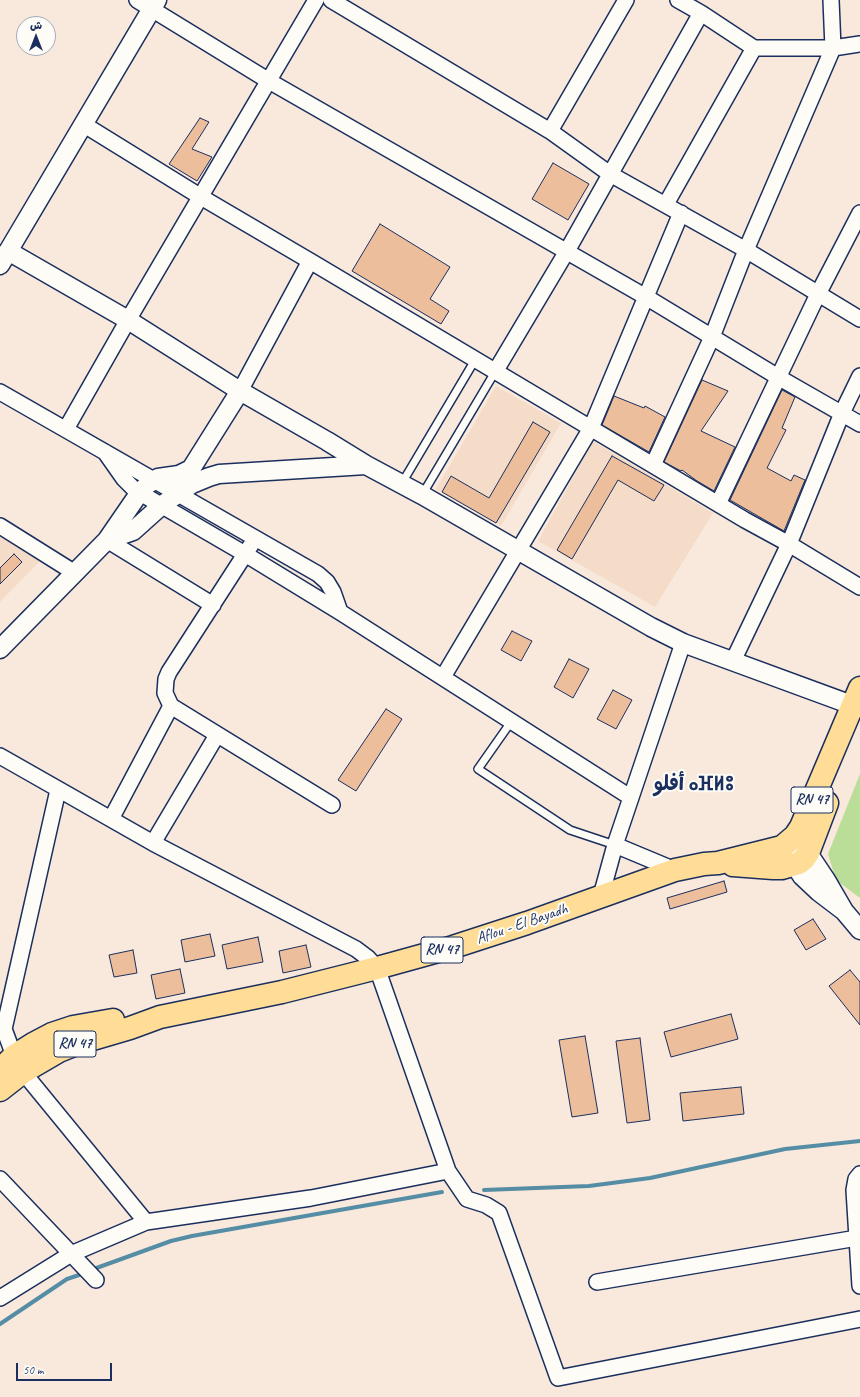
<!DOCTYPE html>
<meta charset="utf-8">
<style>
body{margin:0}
#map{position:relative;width:860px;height:1397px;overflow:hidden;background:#f8e9dc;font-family:Caveat,"Playpen Sans Arabic",sans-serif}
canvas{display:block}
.north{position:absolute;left:16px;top:16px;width:40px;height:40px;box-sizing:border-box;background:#fdfcf7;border:1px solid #a3aaba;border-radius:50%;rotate:0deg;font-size:11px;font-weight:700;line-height:16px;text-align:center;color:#1b2f5e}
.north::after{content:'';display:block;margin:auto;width:14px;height:18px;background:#1b2f5e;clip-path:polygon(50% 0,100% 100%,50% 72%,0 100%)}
.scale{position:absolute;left:16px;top:1363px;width:96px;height:18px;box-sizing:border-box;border:2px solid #1b2f5e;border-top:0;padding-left:5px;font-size:12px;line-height:14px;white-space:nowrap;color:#1b2f5e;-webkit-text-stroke:3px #fdfcf7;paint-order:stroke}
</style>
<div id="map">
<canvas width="860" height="1397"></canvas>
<div class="north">ش</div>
<div class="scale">50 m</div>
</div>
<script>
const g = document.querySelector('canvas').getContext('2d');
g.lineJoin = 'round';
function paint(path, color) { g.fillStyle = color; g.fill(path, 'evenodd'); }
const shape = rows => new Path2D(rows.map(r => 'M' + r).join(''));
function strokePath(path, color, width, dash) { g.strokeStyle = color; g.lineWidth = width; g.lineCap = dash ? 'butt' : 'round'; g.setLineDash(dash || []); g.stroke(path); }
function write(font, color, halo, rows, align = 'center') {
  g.font = font + ' Caveat,"Playpen Sans Arabic","Noto Sans Tifinagh",sans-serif'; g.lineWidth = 4; g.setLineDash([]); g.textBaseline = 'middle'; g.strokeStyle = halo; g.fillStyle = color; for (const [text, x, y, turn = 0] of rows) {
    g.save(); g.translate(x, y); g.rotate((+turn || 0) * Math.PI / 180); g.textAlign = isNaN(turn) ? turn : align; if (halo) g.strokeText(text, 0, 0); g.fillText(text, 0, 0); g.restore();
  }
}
paint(shape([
 [496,386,561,423,501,526,436,489],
 [593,441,713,513,655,607,538,541],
 [0,536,42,559,0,602]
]), '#f4dcc9');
paint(shape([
 [860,774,860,898,836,880,828,854]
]), '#badd97');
strokePath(shape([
 [484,1190,589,1186,650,1178,785,1149,860,1141],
 [91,1270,171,1241,192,1236,442,1192],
 [0,1324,67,1279,85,1273]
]), '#558da5', 4);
const building = shape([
 [200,118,209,122,192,149,212,157,197,181,169,164,200,118],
 [553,163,589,184,568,220,532,199,553,163],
 [380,224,450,267,430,299,449,311,441,324,352,271,380,224],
 [702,380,728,391,701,431,735,447,714,491,697,481,682,470,681,471,664,462,702,380],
 [782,390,795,397,782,428,786,430,767,468,791,481,794,475,805,480,784,531,730,500,782,390],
 [614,396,644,408,645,406,665,417,649,452,602,425,614,396],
 [533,422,550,432,496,523,442,492,451,476,489,498,533,422],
 [612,456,664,485,654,501,618,480,572,559,557,550,612,456],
 [14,554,22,562,0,584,0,568,14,554],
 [512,631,532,641,521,661,501,650,512,631],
 [569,659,589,669,573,698,554,687,569,659],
 [613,690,632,700,616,729,597,719,613,690],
 [386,709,402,719,356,791,338,780,386,709],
 [724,881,727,892,670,909,667,898,724,881],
 [813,919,826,939,806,950,794,930,813,919],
 [210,934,215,956,185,962,181,940,210,934],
 [258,937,263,962,227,969,222,945,258,937],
 [306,945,311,967,283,973,279,951,306,945],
 [133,950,137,973,114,977,109,955,133,950],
 [180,969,185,993,156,999,151,975,180,969],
 [850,970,860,982,860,1025,829,986,850,970],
 [731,1014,738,1039,671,1057,664,1032,731,1014],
 [585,1036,598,1113,572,1117,559,1040,585,1036],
 [640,1038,650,1120,627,1123,616,1041,640,1038],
 [741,1087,744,1114,683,1121,680,1093,741,1087]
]);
paint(building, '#ecbe9c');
strokePath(building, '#1b2f5e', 1);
const service = shape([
 [402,483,475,360],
 [422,495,495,372],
 [511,722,478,769,570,830,615,845]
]);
const minor = shape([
 [137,0,269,81,646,297,778,377,860,424],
 [331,0,550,131,610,174,746,250,860,319],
 [678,0,701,13,754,48,833,48,860,44],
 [83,124,201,197,310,261],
 [550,131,626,0],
 [666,204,754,48],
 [495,372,567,251,701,13],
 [240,391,310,261,745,520,789,544,860,587],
 [0,392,318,574,327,582,333,592,340,612],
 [66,429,128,320,316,0],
 [105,452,124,479,135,490,245,554,340,612,630,797],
 [653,465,712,337,746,250,833,48,831,0],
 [718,504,818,294,860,213],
 [0,526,75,573],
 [107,540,213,605],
 [251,545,169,672,166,679,165,693,171,706,332,805],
 [733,661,789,544,842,413,860,376],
 [443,677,591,428,681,213],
 [0,756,153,843,356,949,368,958,377,968,448,1171,467,1199,486,1205,499,1213,558,1378,860,1319],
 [111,819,171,706],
 [153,843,217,735],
 [675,870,615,845,683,643],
 [601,896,615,845],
 [0,1028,4,1029,14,1056,23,1072,146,1222],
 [4,1029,58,790],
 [860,1174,856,1179,854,1190,860,1286],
 [0,1179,96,1280],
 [597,1282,857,1238],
 [0,1298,71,1254,146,1222,311,1198,448,1171]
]);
const tertiary = shape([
 [8,251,128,320,240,391,327,441,366,465,422,495,651,627,683,643,860,708],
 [0,265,157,0],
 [107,540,133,531,162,505,192,484,209,477,219,474,366,465],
 [0,649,107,540,140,492,148,484,158,478,179,475,191,469,240,391],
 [844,911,819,892,802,876,791,859,787,843,799,847,808,853,826,880,844,911,860,930]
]);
const primary = shape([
 [733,865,773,868,782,868,799,863,804,859,808,853,827,803],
 [0,1070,14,1056,33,1044,52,1034,73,1027,113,1020],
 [0,1090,23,1072,59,1051,79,1043,130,1028,160,1017,282,992,377,968,453,947,527,923,675,870,704,864,718,863,782,847,795,836,801,827,860,688]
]);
strokePath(service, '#1b2f5e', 10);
strokePath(minor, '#1b2f5e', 18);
strokePath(tertiary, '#1b2f5e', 21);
strokePath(primary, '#1b2f5e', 25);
strokePath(service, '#fdfcf7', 7);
strokePath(minor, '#fdfcf7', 15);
strokePath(tertiary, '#fdfcf7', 18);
strokePath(primary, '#ffdd96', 22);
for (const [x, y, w] of [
 [812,800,42],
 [442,950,42],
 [75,1044,42]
]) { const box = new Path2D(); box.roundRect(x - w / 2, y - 13, w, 26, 3); g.fillStyle = '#fdfcf7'; g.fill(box); strokePath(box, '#1b2f5e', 1); }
write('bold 15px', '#1b2f5e', null, [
 ["RN 47",812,800],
 ["RN 47",442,950],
 ["RN 47",75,1044]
]);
write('16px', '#1b2f5e', '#fdfcf7', [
 ["Aflou - El Bayadh",522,924,-19]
]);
write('bold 20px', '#1b2f5e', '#fdfcf7', [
 ["أفلو ⴰⴼⵍⵓ",694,785]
]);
</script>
